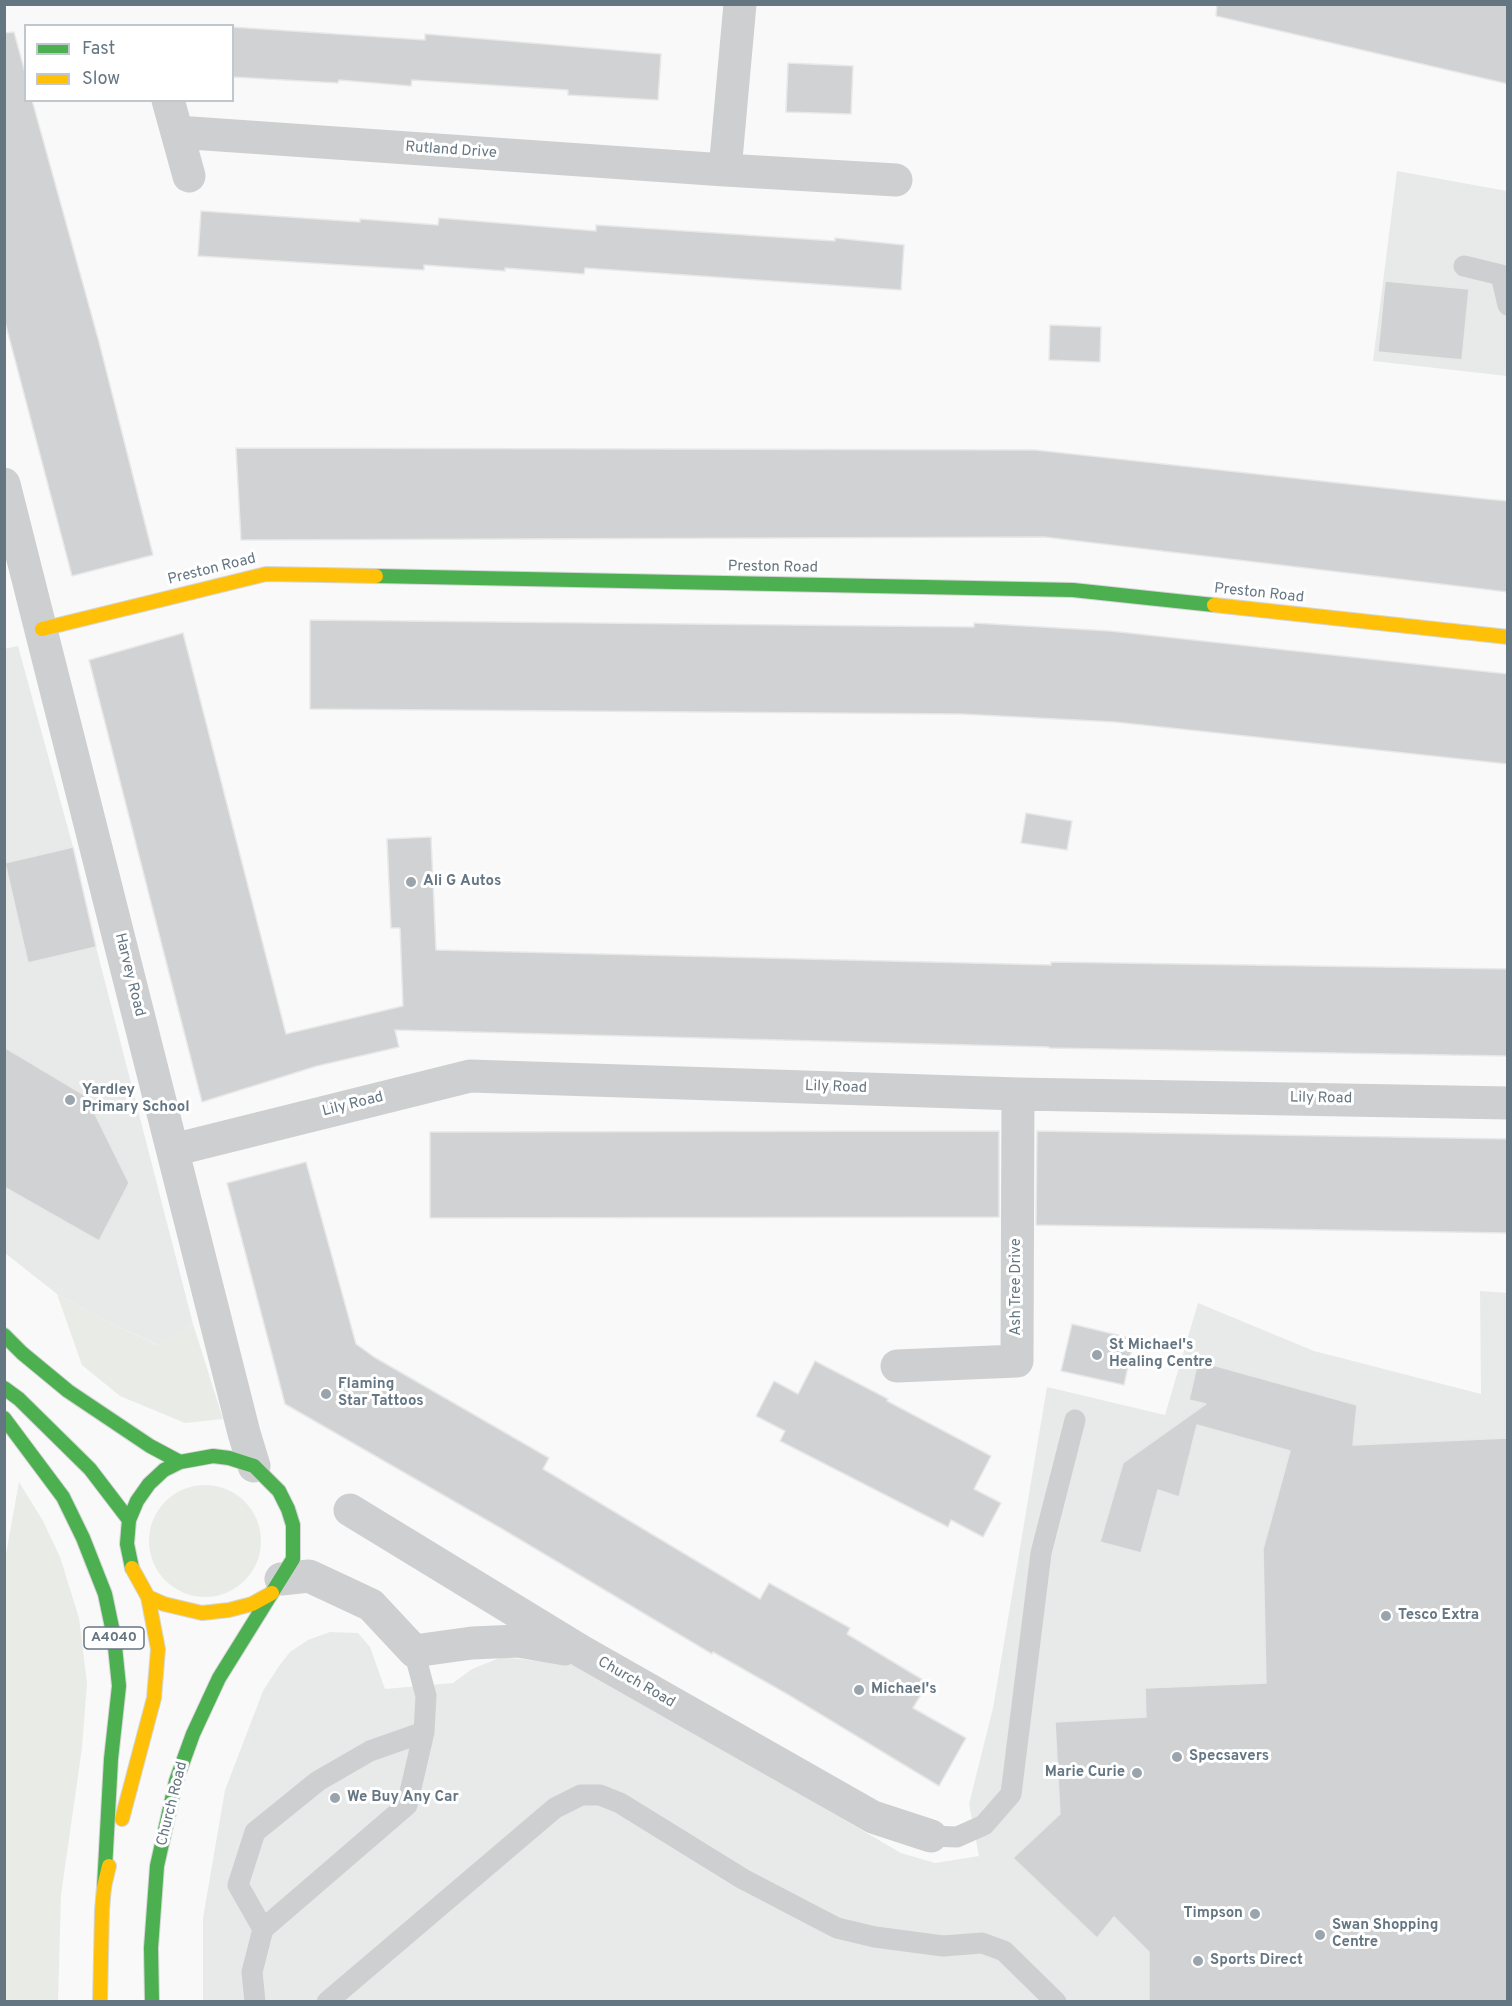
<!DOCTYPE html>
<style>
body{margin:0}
#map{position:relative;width:1512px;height:2006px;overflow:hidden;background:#f9f9f9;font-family:Overpass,sans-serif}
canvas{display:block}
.frame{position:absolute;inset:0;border:6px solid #657683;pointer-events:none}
.legend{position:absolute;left:24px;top:24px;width:210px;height:78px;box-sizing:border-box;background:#fff;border:2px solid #c1c8cd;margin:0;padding:8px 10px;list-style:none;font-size:18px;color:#657683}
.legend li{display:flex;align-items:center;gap:12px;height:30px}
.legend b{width:30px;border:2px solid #c1c8cd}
</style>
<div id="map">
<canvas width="1512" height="2006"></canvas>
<div class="frame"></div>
<ul class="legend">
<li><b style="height:8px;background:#4caf50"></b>Fast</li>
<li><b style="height:8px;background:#ffc107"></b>Slow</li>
</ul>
</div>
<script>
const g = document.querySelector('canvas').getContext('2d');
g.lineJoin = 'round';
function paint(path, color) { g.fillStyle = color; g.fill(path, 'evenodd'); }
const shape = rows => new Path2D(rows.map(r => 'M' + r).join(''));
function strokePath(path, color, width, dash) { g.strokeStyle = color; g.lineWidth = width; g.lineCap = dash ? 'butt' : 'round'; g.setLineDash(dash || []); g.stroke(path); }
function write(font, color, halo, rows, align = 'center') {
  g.font = font + ' Overpass,sans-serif'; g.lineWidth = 6; g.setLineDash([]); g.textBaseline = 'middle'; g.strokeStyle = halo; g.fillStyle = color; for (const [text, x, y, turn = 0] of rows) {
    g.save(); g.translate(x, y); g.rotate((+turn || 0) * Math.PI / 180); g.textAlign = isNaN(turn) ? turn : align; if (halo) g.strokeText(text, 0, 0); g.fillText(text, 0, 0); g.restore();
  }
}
paint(shape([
 [1397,171,1507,191,1507,376,1373,361],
 [18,646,73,847,96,947,193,1324,159,1345,115,1325,57,1294,5,1253,4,649],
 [1480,1291,1507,1293,1507,2001,203,2002,203,1918,225,1790,263,1691,279,1666,290,1652,308,1640,330,1632,358,1633,370,1647,385,1689,453,1683,472,1669,502,1657,581,1666,901,1853,935,1863,979,1856,969,1804,993,1708,1047,1387,1165,1415,1198,1303,1314,1351,1481,1394]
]), '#e8e9e9');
paint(shape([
 [57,1294,115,1325,158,1345,193,1324,223,1419,185,1423,120,1396,82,1365],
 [19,1482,43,1521,60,1557,79,1618,87,1683,82,1748,61,1895,58,2001,5,2001,4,1565],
 '149 1541a56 56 0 1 1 112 0a56 56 0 1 1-112 0Z'
]), '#e8ebe6');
const building = shape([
 [1217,4,1508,4,1508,84,1216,16,1217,4],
 [232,27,425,40,425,34,661,54,658,100,568,95,568,90,412,80,411,86,339,80,338,83,232,77,232,27],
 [14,32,26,76,26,100,32,100,99,342,153,555,72,576,4,318,4,33,14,32],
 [788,63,853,66,851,114,786,112,788,63],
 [201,211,360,222,360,219,438,225,439,218,596,231,596,225,835,241,835,238,904,245,901,290,585,268,584,274,505,268,505,271,424,265,424,270,198,256,201,211],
 [1385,281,1469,289,1462,360,1378,352,1385,281],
 [1050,325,1101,327,1100,362,1049,360,1050,325],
 [236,448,1035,450,1486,499,1508,501,1508,592,1044,537,241,540,236,448],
 [310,620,974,627,974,623,1110,631,1508,674,1508,764,1115,722,961,714,310,709,310,620],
 [183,633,286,1034,403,1006,400,928,391,928,387,839,431,837,436,950,1051,965,1051,962,1508,969,1508,1056,1049,1048,1049,1047,395,1030,399,1047,317,1066,202,1102,89,660,183,633],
 [1026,813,1072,821,1067,850,1021,843,1026,813],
 [73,847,96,947,28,963,5,863,73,847],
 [4,1047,86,1096,129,1183,99,1241,4,1187,4,1047],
 [999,1131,999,1217,430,1218,430,1132,999,1131],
 [1037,1131,1508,1139,1508,1233,1036,1225,1037,1131],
 [306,1162,356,1344,374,1357,549,1458,543,1469,760,1599,769,1583,850,1628,847,1634,928,1683,913,1708,966,1738,939,1786,787,1694,713,1652,712,1654,504,1530,285,1404,227,1183,306,1162],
 [1072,1324,1134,1339,1124,1385,1061,1371,1072,1324],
 [815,1361,888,1399,887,1401,991,1456,974,1489,1001,1503,983,1537,951,1520,948,1527,780,1441,785,1431,756,1416,774,1381,798,1394,815,1361],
 [1198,1361,1357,1405,1353,1445,1508,1438,1508,2001,1149,2001,1149,1952,1114,1917,1097,1938,1013,1858,1060,1814,1055,1722,1146,1717,1145,1688,1266,1683,1263,1549,1290,1451,1197,1425,1179,1497,1158,1490,1141,1553,1100,1542,1123,1463,1206,1404,1189,1400,1198,1361]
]);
paint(building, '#d0d2d3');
strokePath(building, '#e8e8e8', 1.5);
const fast = shape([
 [376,576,1073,590,1214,605],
 [4,1335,22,1353,68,1391,150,1446,180,1462],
 [4,1388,19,1399,90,1469,129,1520],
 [4,1418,63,1497,83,1538,105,1594,114,1637,119,1686,111,1759,104,1887],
 [132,1568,127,1544,129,1520,137,1501,149,1484,164,1470,180,1462,213,1456,229,1458,254,1466,279,1491,288,1509,293,1525,293,1559,219,1678,193,1734,176,1781,157,1866,151,1948,152,2002]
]);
const slow = shape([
 [1214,605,1508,637],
 [42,629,266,574,376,576],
 [132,1568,148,1597,164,1604,202,1613,229,1610,252,1604,272,1593],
 [122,1819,154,1698,158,1649,148,1597],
 [100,2002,102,1910,104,1887,109,1866]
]);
strokePath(fast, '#d5d6d7', 16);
strokePath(slow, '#d5d6d7', 16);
strokePath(shape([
 [1464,266,1501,275,1508,305],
 [931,1836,957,1837,984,1825,1011,1794,1041,1553,1075,1420],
 [263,1929,238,1885,255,1832,318,1781,370,1751,424,1732],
 [255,2002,252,1972,263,1929,407,1805,424,1732,426,1696,414,1651],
 [327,2002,555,1808,581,1795,600,1795,620,1803,743,1879,837,1928,875,1937,943,1946,982,1943,1004,1951,1056,2002]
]), '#cecfd0', 21);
strokePath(shape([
 [168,100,189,176],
 [177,132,725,170,740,4],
 [725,170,896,180],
 [4,484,244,1433,254,1466],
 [173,1150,470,1076,1018,1094,1508,1103],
 [897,1366,1017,1361,1018,1094],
 [350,1510,581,1651,873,1817,931,1836],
 [281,1579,309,1576,371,1605,414,1651,472,1643,518,1641,565,1649]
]), '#cecfd0', 33);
strokePath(fast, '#4caf50', 14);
strokePath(slow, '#ffc107', 14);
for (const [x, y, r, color] of [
 [411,882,6,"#99a4ac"],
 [70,1100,6,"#99a4ac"],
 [1097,1355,6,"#99a4ac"],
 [326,1394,6,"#99a4ac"],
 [1386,1616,6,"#99a4ac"],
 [859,1690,6,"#99a4ac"],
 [1177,1757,6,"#99a4ac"],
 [1137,1773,6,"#99a4ac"],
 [335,1798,6,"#99a4ac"],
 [1255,1914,6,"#99a4ac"],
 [1320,1935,6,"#99a4ac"],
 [1198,1961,6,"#99a4ac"]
]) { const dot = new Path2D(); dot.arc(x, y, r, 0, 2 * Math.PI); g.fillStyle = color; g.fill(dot); strokePath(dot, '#fff', 2); }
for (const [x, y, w] of [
 [114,1638,60]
]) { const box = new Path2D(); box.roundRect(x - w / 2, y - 11, w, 22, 4.5); g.fillStyle = '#fff'; g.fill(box); strokePath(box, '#657683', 1.5); }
write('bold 14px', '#657683', null, [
 ["A4040",114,1638]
]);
write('15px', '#657683', '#fff', [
 ["Rutland Drive",451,151,4],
 ["Preston Road",773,568,1],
 ["Preston Road",212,570,-14],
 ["Preston Road",1259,594,6],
 ["Harvey Road",129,975,76],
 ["Lily Road",836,1088,2],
 ["Lily Road",1321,1099,1],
 ["Lily Road",353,1105,-14],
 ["Ash Tree Drive",1017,1287,-90],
 ["Church Road",636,1683,30],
 ["Church Road",173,1804,-76]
]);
write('bold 15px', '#657683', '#fff', [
 ["Ali G Autos",423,882],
 ["Yardley",82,1091],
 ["Primary School",82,1108],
 ["St Michael's",1109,1346],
 ["Healing Centre",1109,1363],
 ["Flaming",338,1385],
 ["Star Tattoos",338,1402],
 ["Tesco Extra",1398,1616],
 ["Michael's",871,1690],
 ["Specsavers",1189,1757],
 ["Marie Curie",1125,1773,"right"],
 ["We Buy Any Car",347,1798],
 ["Timpson",1243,1914,"right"],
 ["Swan Shopping",1332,1926],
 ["Centre",1332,1943],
 ["Sports Direct",1210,1961]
], 'left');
</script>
